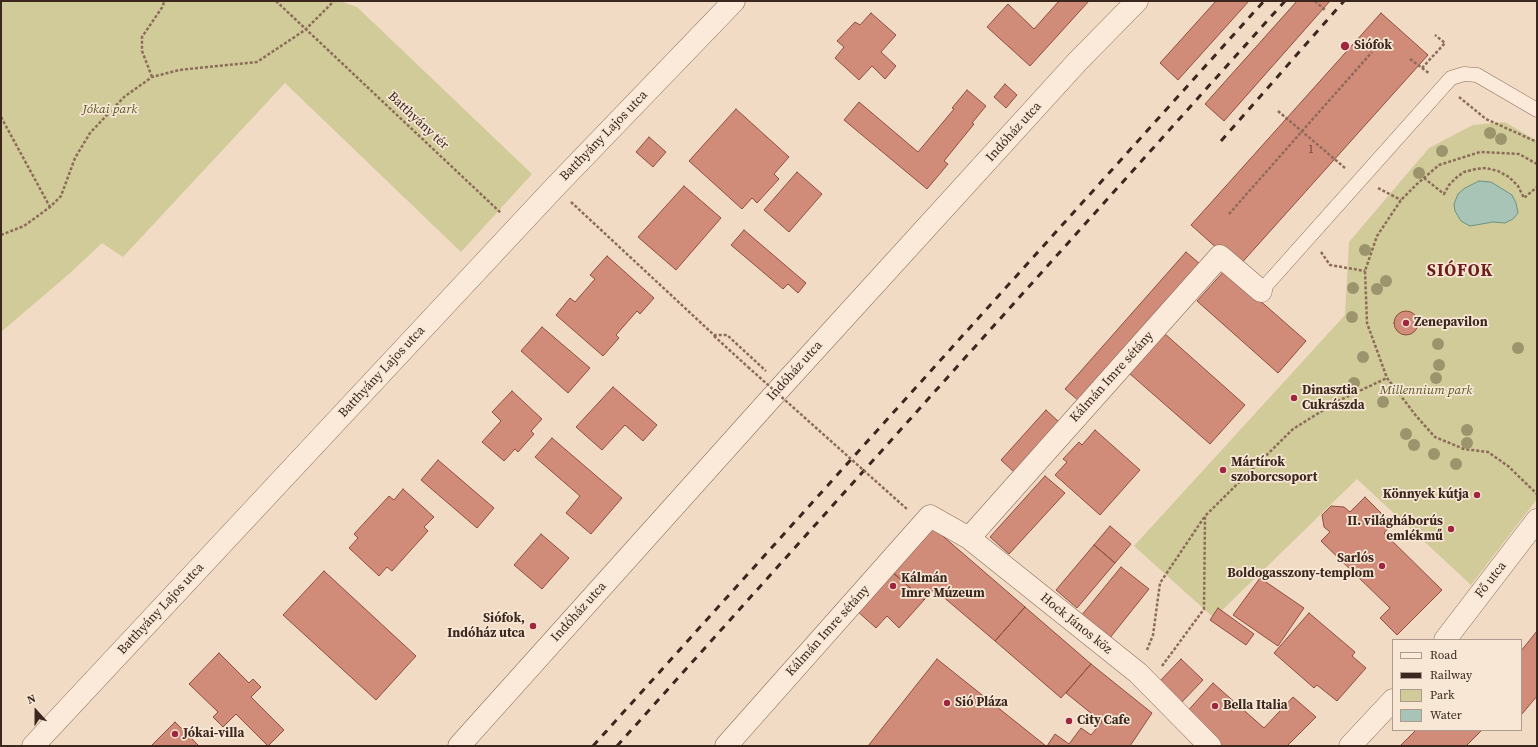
<!DOCTYPE html>
<meta charset="utf-8">
<style>
body{margin:0}
#map{position:relative;width:1538px;height:747px;overflow:hidden;background:#f1dbc5;font-family:"Source Serif 4",serif}
canvas{display:block}
.frame{position:absolute;inset:0;border:2px solid #3c271e;pointer-events:none}
.legend{position:absolute;left:1392px;top:639px;width:130px;height:92px;box-sizing:border-box;background:#f8e7d5;border:1px solid #ad9a8c;margin:0;padding:5px 7px;list-style:none;font-size:12px;color:#3c271e}
.legend li{display:flex;align-items:center;gap:8px;height:20px}
.legend b{width:20px;border:1px solid #ad9a8c}
.north{position:absolute;left:16px;top:691px;width:40px;height:40px;-webkit-text-stroke:3px #f8e7d5;paint-order:stroke;rotate:339deg;font-size:11px;font-weight:700;line-height:16px;text-align:center;color:#3c271e}
.north::after{content:'';display:block;margin:auto;width:14px;height:18px;background:#3c271e;clip-path:polygon(50% 0,100% 100%,50% 72%,0 100%)}
</style>
<div id="map">
<canvas width="1538" height="747"></canvas>
<div class="frame"></div>
<ul class="legend">
<li><b style="height:5px;background:#fbead9"></b>Road</li>
<li><b style="height:5px;background:#3c271e"></b>Railway</li>
<li><b style="height:11px;background:#d0cb98"></b>Park</li>
<li><b style="height:11px;background:#a7c4b6"></b>Water</li>
</ul>
<div class="north">N</div>
</div>
<script>
const g = document.querySelector('canvas').getContext('2d');
g.lineJoin = 'round';
function paint(path, color) { g.fillStyle = color; g.fill(path, 'evenodd'); }
const shape = rows => new Path2D(rows.map(r => 'M' + r).join(''));
function strokePath(path, color, width, dash) { g.strokeStyle = color; g.lineWidth = width; g.lineCap = dash ? 'butt' : 'round'; g.setLineDash(dash || []); g.stroke(path); }
function write(font, color, halo, rows, align = 'center') {
  g.font = font + ' "Source Serif 4",serif'; g.lineWidth = 3.5; g.setLineDash([]); g.textBaseline = 'middle'; g.strokeStyle = halo; g.fillStyle = color; for (const [text, x, y, turn = 0] of rows) {
    g.save(); g.translate(x, y); g.rotate((+turn || 0) * Math.PI / 180); g.textAlign = isNaN(turn) ? turn : align; if (halo) g.strokeText(text, 0, 0); g.fillText(text, 0, 0); g.restore();
  }
}
paint(shape([
 [1,1,340,1,357,7,532,174,461,252,285,83,123,257,102,243,69,274,1,332],
 [1505,122,1537,141,1537,499,1471,585,1357,479,1214,618,1134,546,1345,315,1349,242,1429,148,1473,125]
]), '#d0cb98');
const water = shape([
 [1479,181,1491,182,1512,195,1516,203,1518,213,1513,219,1505,223,1493,222,1470,226,1461,221,1455,211,1454,204,1458,194,1465,188,1479,181]
]);
paint(water, '#a7c4b6');
strokePath(water, '#6d9382', 1);
const building = shape([
 [1059,1,1089,1,1030,66,987,27,1008,4,1034,29,1059,1],
 [1216,1,1249,1,1178,80,1160,63,1216,1],
 [1297,1,1330,1,1224,121,1205,104,1297,1],
 [871,13,896,35,881,52,896,66,885,79,872,66,859,80,835,58,844,47,837,41,855,22,860,25,871,13],
 [1381,13,1428,55,1238,267,1191,225,1381,13],
 [1005,84,1017,95,1006,108,994,97,1005,84],
 [967,90,986,106,972,123,974,124,944,161,948,164,927,189,844,120,859,102,918,152,954,109,952,108,967,90],
 [736,109,789,157,774,174,779,179,757,203,752,198,742,209,689,161,736,109],
 [649,137,666,152,653,167,636,152,649,137],
 [797,172,822,194,789,232,764,210,797,172],
 [684,186,721,218,676,270,638,237,684,186],
 [744,230,806,283,798,293,788,284,783,289,731,245,744,230],
 [1186,252,1200,264,1079,401,1065,389,1186,252],
 [607,256,654,298,640,314,637,311,616,335,619,338,603,356,556,315,570,298,575,302,595,279,590,275,607,256],
 [1225,270,1306,341,1278,373,1197,301,1225,270],
 '1394 323a12 12 0 1 1 24 0a12 12 0 1 1-24 0Z',
 [542,327,590,368,568,393,521,351,542,327],
 [1164,333,1245,405,1210,444,1129,373,1164,333],
 [613,387,657,425,643,441,625,425,602,450,576,427,613,387],
 [512,391,542,419,531,431,534,434,518,452,515,449,504,461,482,442,501,421,492,412,512,391],
 [1046,410,1059,422,1014,472,1001,460,1046,410],
 [1095,430,1140,470,1100,515,1055,475,1067,462,1063,459,1079,442,1082,445,1095,430],
 [552,438,622,498,591,534,566,513,580,496,535,457,552,438],
 [438,460,494,508,477,528,421,480,438,460],
 [1045,476,1065,493,1009,554,990,537,1045,476],
 [403,489,434,517,424,527,428,531,392,571,387,567,379,576,349,548,358,538,354,534,389,496,394,500,403,489],
 [1365,497,1392,524,1384,533,1442,590,1397,635,1380,618,1390,608,1321,541,1330,532,1324,527,1322,515,1331,506,1344,507,1350,512,1365,497],
 [930,525,1025,607,995,641,934,589,924,600,891,571,930,525],
 [1110,526,1131,544,1115,563,1094,545,1110,526],
 [541,534,569,558,542,589,514,565,541,534],
 [1094,545,1115,563,1077,608,1056,590,1094,545],
 [1121,567,1149,589,1109,639,1081,616,1121,567],
 [324,571,416,656,376,700,283,615,324,571],
 [891,571,924,600,899,628,887,616,876,628,856,610,891,571],
 [1260,578,1304,608,1278,646,1233,615,1260,578],
 [1025,607,1091,664,1061,698,995,641,1025,607],
 [1218,608,1254,634,1246,645,1210,620,1218,608],
 [1309,613,1355,652,1352,656,1366,668,1337,701,1317,685,1314,688,1274,653,1309,613],
 [1537,631,1537,696,1522,714,1521,713,1521,651,1537,631],
 [219,653,249,683,253,679,261,687,251,697,284,730,268,746,236,714,223,727,213,717,218,712,189,684,219,653],
 [937,659,1046,746,868,746,937,659],
 [1181,659,1203,680,1180,704,1158,683,1181,659],
 [1091,664,1152,713,1130,746,1047,746,1055,734,1069,744,1081,728,1091,735,1102,722,1066,693,1091,664],
 [1213,683,1264,728,1293,697,1316,717,1287,746,1218,746,1184,715,1213,683],
 [175,722,199,746,151,746,175,722],
 [1416,730,1482,730,1466,746,1400,746,1416,730]
]);
paint(building, '#d18c79');
strokePath(building, '#8e4e3e', 1);
const lane = shape([
 [1261,291,1451,78,1464,74,1477,75,1537,110]
]);
const street = shape([
 [969,538,1220,256,1261,291],
 [1445,640,1537,520],
 [33,746,555,187,734,1],
 [459,746,782,386,1078,61,1137,1],
 [726,746,930,516,969,538,1138,673,1210,746],
 [1350,746,1393,700]
]);
strokePath(lane, '#8d6b5a', 15);
strokePath(street, '#8d6b5a', 23);
strokePath(shape([
 [276,1,501,213],
 [1315,1,1325,10],
 [1410,59,1430,74],
 [1422,68,1445,43,1435,35],
 [152,77,142,51,142,37,163,6,164,1],
 [1459,97,1486,119,1537,142],
 [1278,111,1345,168],
 [1,117,50,207],
 [1537,164,1519,154,1480,152,1439,165,1417,184,1401,200,1377,236,1365,271,1367,323,1387,378,1417,417,1435,437,1464,449,1488,452,1508,466,1537,494],
 [1424,178,1444,194,1449,185,1457,177,1464,172,1476,169,1486,168,1498,171,1509,177,1518,186,1524,198,1537,187],
 [1378,188,1401,200],
 [571,202,714,335,727,335,766,371],
 [1229,214,1372,52],
 [1,235,24,226,50,207,61,196,75,158,90,133,124,97,152,77,179,70,257,62,305,30,334,1],
 [1321,252,1330,265,1365,271],
 [714,336,748,367],
 [1147,650,1153,635,1160,583,1205,516],
 [1162,666,1204,609,1205,516,1293,429,1338,401,1387,378]
]), '#8d6b5a', 2.5, [3, 2]);
strokePath(lane, '#fbead9', 14);
strokePath(street, '#fbead9', 22);
strokePath(shape([
 [1221,141,1344,1],
 [593,746,1264,1],
 [617,746,1285,1]
]), '#3c271e', 3, [7, 7]);
strokePath(shape([
 [748,367,908,510]
]), '#8d6b5a', 2.5, [3, 2]);
g.fillStyle = '#9c946c';
for (const [x, y] of [
 [1490,133],
 [1501,139],
 [1442,151],
 [1419,173],
 [1365,250],
 [1386,281],
 [1353,288],
 [1377,289],
 [1352,317],
 [1438,344],
 [1518,348],
 [1363,357],
 [1439,365],
 [1436,378],
 [1354,383],
 [1383,402],
 [1467,430],
 [1406,434],
 [1467,443],
 [1414,445],
 [1434,454],
 [1456,464]
]) { g.beginPath(); g.arc(x, y, 6, 0, 2 * Math.PI); g.fill(); }
for (const [x, y, r, color] of [
 [1345,46,5,"#a0263f"],
 [1406,323,4,"#a0263f"],
 [1294,398,4,"#a0263f"],
 [1223,470,4,"#a0263f"],
 [1477,495,4,"#a0263f"],
 [1451,529,4,"#a0263f"],
 [1382,566,4,"#a0263f"],
 [893,586,4,"#a0263f"],
 [533,626,4,"#a0263f"],
 [947,703,4,"#a0263f"],
 [1215,706,4,"#a0263f"],
 [1069,721,4,"#a0263f"],
 [175,734,4,"#a0263f"]
]) { const dot = new Path2D(); dot.arc(x, y, r, 0, 2 * Math.PI); g.fillStyle = color; g.fill(dot); strokePath(dot, '#f8e7d5', 1.5); }
write('11px', '#614035', null, [
 ["1",1311,150]
]);
write('bold 13px', '#3c271e', '#f8e7d5', [
 ["Siófok",1354,46],
 ["Zenepavilon",1414,323],
 ["Dinasztia",1302,391],
 ["Cukrászda",1302,406],
 ["Mártírok",1231,463],
 ["szoborcsoport",1231,478],
 ["Könnyek kútja",1469,495,"right"],
 ["II. világháborús",1443,522,"right"],
 ["emlékmű",1443,537,"right"],
 ["Sarlós",1374,559,"right"],
 ["Boldogasszony-templom",1374,574,"right"],
 ["Kálmán",901,579],
 ["Imre Múzeum",901,594],
 ["Siófok,",525,619,"right"],
 ["Indóház utca",525,634,"right"],
 ["Sió Pláza",955,703],
 ["Bella Italia",1223,706],
 ["City Cafe",1077,721],
 ["Jókai-villa",183,734]
], 'left');
write('italic 13px', '#575a24', '#f8e7d5', [
 ["Jókai park",110,110],
 ["Millennium park",1426,391]
]);
write('13px', '#3c271e', '#f8e7d5', [
 ["Batthyány tér",418,121,43],
 ["Indóház utca",1014,132,-48],
 ["Batthyány Lajos utca",604,136,-46],
 ["Indóház utca",795,371,-48],
 ["Batthyány Lajos utca",382,372,-47],
 ["Kálmán Imre sétány",1112,377,-48],
 ["Fő utca",1491,580,-52],
 ["Batthyány Lajos utca",161,609,-47],
 ["Indóház utca",579,612,-48],
 ["Hock János köz",1076,624,39],
 ["Kálmán Imre sétány",828,631,-48]
]);
g.letterSpacing = '1px';
write('bold 17px', '#6c1c1b', '#f8e7d5', [
 ["SIÓFOK",1460,272]
]);
g.letterSpacing = '0px';
</script>
